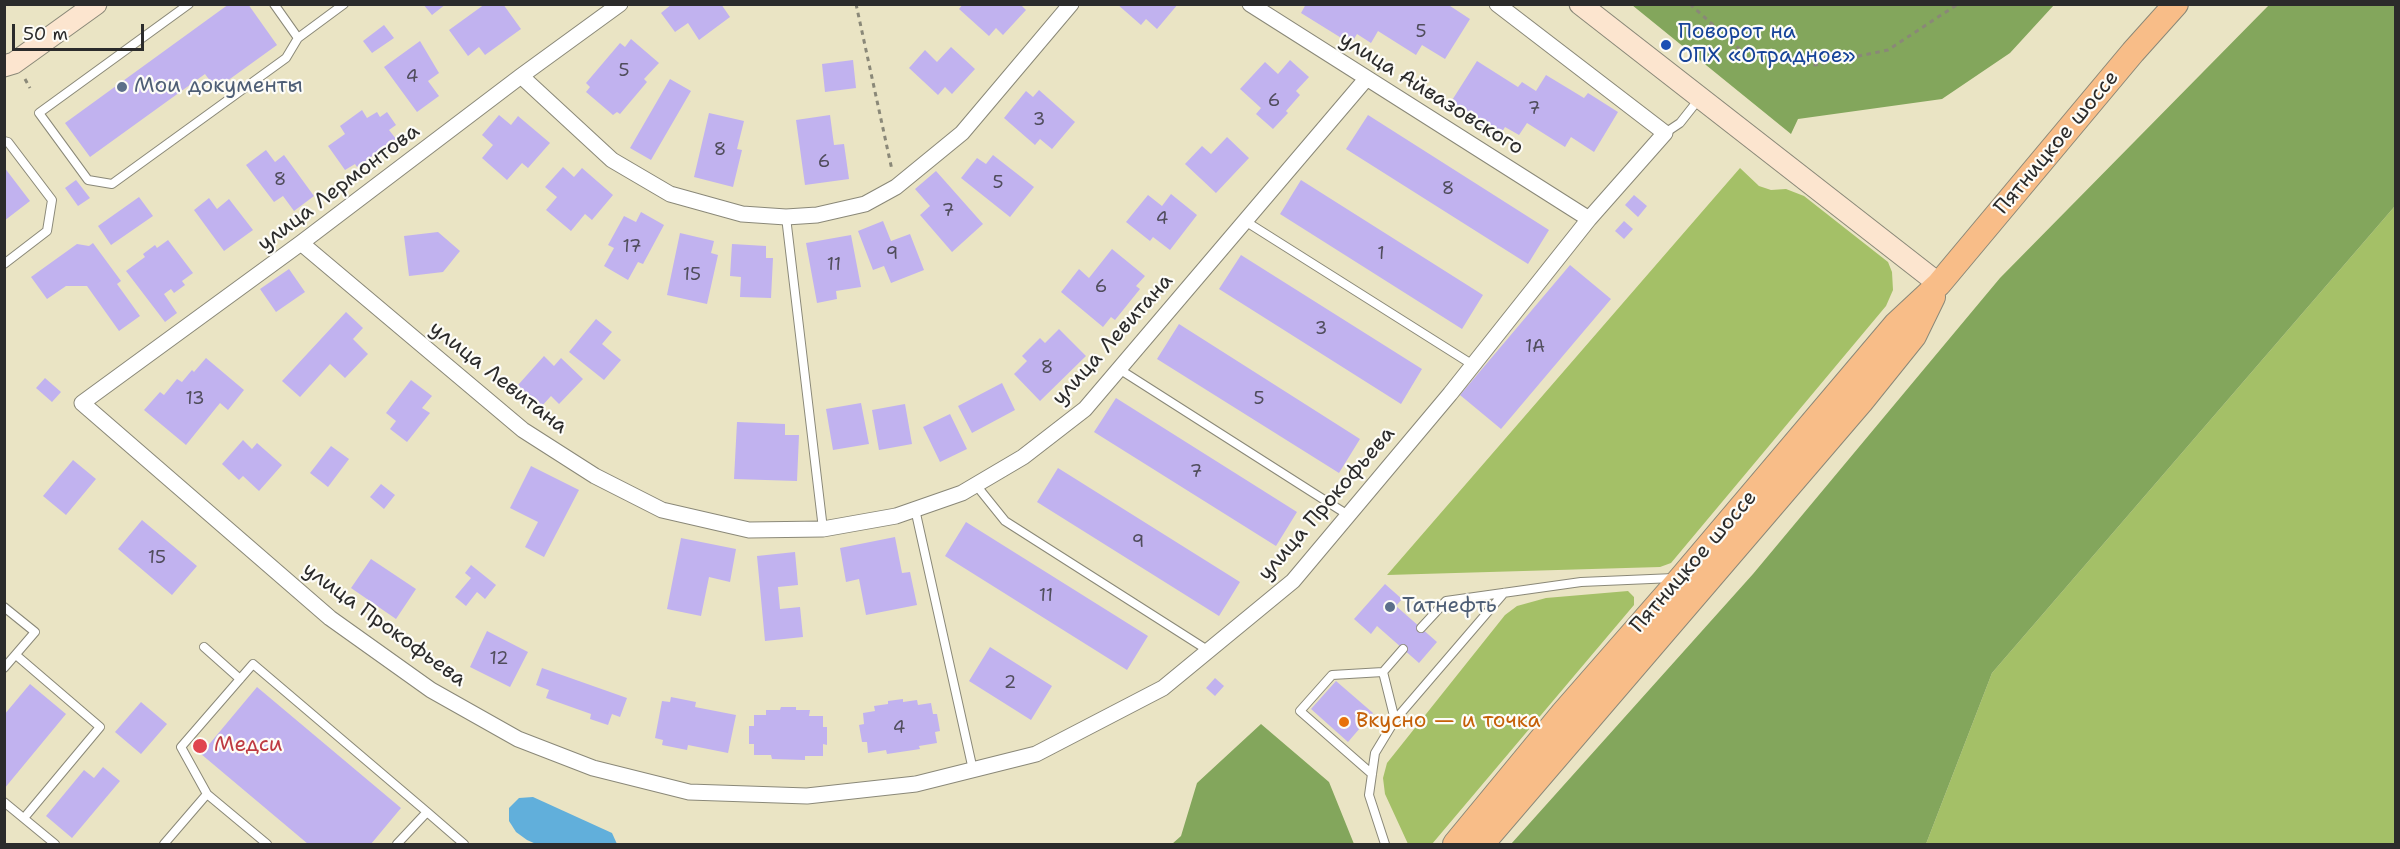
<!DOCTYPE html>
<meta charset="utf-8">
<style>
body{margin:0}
#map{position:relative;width:2400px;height:849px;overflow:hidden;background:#eae4c4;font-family:"Shantell Sans",sans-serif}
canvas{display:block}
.frame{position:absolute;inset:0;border:6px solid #2b2b2b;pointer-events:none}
.scale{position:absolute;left:12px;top:24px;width:132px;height:27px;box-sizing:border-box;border:3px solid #2b2b2b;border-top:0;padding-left:8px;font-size:18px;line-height:21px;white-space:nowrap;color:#2b2b2b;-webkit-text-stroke:4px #fdfcf7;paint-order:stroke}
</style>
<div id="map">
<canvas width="2400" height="849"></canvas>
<div class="frame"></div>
<div class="scale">50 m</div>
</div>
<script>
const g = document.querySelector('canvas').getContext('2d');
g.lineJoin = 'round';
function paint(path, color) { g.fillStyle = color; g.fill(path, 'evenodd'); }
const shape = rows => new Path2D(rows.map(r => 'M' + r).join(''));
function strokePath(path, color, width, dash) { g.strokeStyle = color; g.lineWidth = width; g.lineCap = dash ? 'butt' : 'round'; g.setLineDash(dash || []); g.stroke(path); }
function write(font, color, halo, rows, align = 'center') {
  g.font = font + ' "Shantell Sans",sans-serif'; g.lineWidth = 4.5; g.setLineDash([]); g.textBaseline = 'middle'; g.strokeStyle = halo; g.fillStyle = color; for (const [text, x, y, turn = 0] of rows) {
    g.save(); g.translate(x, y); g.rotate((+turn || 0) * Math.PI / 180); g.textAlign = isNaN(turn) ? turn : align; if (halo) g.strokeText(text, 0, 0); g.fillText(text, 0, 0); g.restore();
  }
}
paint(shape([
 [1740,168,1759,186,1771,190,1786,189,1804,196,1888,262,1892,272,1893,290,1886,306,1671,563,1660,567,1387,575],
 [2395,206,2395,844,1926,844,1992,673],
 [1628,591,1634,597,1634,605,1432,844,1408,844,1385,794,1383,778,1387,763,1505,615,1517,606,1546,598]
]), '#a4c067');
paint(shape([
 [2270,4,2395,5,2395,206,1992,673,1926,844,1511,844,1753,574,2000,278],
 [1632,5,2054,5,2010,53,1942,99,1798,119,1791,134],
 [1261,724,1329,782,1354,844,1172,844,1181,836,1197,783]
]), '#83a65c');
paint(shape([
 [533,797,612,833,617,844,536,844,527,840,516,832,509,821,509,808,519,798]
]), '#61afdb');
paint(shape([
 [229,4,248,4,277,45,216,89,205,74,90,157,65,123],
 [423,4,446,4,432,15],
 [485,4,503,4,521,29,485,55,479,47,468,56,449,30],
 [672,4,721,4,730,17,699,40,688,23,675,32,661,13],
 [963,4,1020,4,1026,10,1003,35,996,28,989,36,959,9],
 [1117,4,1178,4,1157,29,1146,19,1141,25],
 [1306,4,1447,4,1470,19,1445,59,1422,45,1416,55,1378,31,1371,43,1357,34,1351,44,1301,13],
 [384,25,394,38,372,53,363,41],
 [631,39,659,63,644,79,647,82,620,114,617,112,613,115,586,92,590,87,586,83,620,43,625,47],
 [420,41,439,73,428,81,439,96,417,112,384,67],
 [951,47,975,69,952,94,945,87,938,95,909,68,925,50,937,62],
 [853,60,856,88,825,92,822,64],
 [1290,60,1309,77,1296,91,1300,95,1286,111,1288,113,1273,129,1256,114,1261,108,1240,89,1265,62,1278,74],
 [1477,61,1518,87,1522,82,1536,91,1546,75,1584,98,1588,93,1618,112,1594,152,1571,137,1565,147,1527,123,1519,135,1505,127,1499,137,1449,105],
 [670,79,691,91,651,160,630,148],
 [1039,90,1075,122,1052,149,1040,139,1035,145,1004,118,1026,91,1033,97],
 [362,110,367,118,377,112,380,117,387,112,396,125,389,130,396,139,357,167,355,164,345,170,328,146,345,134,340,126],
 [709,113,744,121,737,149,742,150,733,187,694,177],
 [499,115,511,125,518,116,550,143,528,168,522,163,507,180,482,158,493,145,482,135],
 [830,115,834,145,844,144,849,179,805,185,796,120],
 [1368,115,1549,230,1528,264,1346,149],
 [1227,137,1249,158,1216,193,1185,164,1202,146,1211,154],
 [266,150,275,162,284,155,314,196,294,211,283,196,274,202,246,165],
 [993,155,1034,187,1010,217,961,178,977,158,986,164],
 [4,167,30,201,4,221],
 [563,167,574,177,582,168,613,195,592,220,585,214,571,231,546,210,557,197,545,187],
 [936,171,983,224,952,252,920,215,930,206,915,189],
 [76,180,90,198,78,206,65,188],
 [1301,180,1483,295,1462,329,1280,214],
 [1171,194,1197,215,1170,250,1153,237,1150,241,1126,222,1148,195,1162,206],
 [1634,195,1647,206,1638,217,1625,205],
 [139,197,153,216,111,245,98,226],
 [209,198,217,209,229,199,253,230,224,251,194,210],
 [641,212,664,225,643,264,638,262,628,280,604,266,614,248,608,245,624,216,636,222],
 [883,221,891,241,910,234,924,270,891,283,884,266,873,270,858,231],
 [1624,221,1633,229,1624,239,1615,231],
 [438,232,460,251,443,272,409,276,404,236],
 [680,233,714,241,711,253,718,255,707,304,667,295],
 [851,235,861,287,836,291,837,299,817,303,806,243],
 [168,240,193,273,182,281,185,285,174,293,171,289,164,294,177,313,165,322,126,271,145,257,143,254,155,245,157,248],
 [93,243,121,281,117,284,140,316,119,331,87,286,66,286,47,299,31,277,77,244,89,246],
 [732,244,766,246,766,258,773,258,771,298,740,297,741,277,730,276],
 [1112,249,1145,276,1136,286,1140,289,1115,320,1111,317,1103,327,1061,292,1079,269,1089,278],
 [1241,255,1422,369,1401,404,1219,289],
 [1570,265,1611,299,1501,429,1460,395],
 [289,269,305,292,276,312,260,289],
 [346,312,363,328,353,339,368,354,345,378,330,364,300,397,282,381],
 [596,319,612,332,602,344,621,360,604,380,569,352],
 [1179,324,1360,439,1339,473,1157,359],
 [1059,329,1086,356,1040,401,1014,374,1027,361,1022,356,1040,338,1045,343],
 [544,356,554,366,561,358,583,379,559,404,551,396,541,407,518,385],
 [206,358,244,390,228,410,220,403,186,445,144,410,160,392,164,395,177,379,182,382,192,370,194,372],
 [45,378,61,392,52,402,36,388],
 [411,380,432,396,422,408,430,413,407,442,390,429,396,421,386,413],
 [1002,383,1015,410,972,433,958,406],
 [1116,398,1297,512,1276,546,1094,432],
 [861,403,869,444,833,450,826,409],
 [905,404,912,444,879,450,872,410],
 [950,414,967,449,940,462,923,427],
 [737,422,785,424,785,435,799,435,797,481,734,479],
 [243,440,252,449,257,443,282,465,259,491,243,476,239,480,222,464],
 [331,446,349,459,328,487,310,473],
 [73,460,96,479,66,515,43,496],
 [531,466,579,490,544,557,525,547,538,522,510,508],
 [1058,468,1240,582,1219,616,1037,502],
 [381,484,395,495,384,509,370,497],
 [142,520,197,566,172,595,118,549],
 [966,522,1148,636,1127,670,945,556],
 [895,537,902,573,910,572,917,605,866,615,859,579,846,582,840,548],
 [681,538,736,549,730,582,709,577,701,616,667,609],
 [795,552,798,585,778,587,780,609,800,607,803,637,765,641,757,556],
 [371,559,416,589,396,619,351,588],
 [471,565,496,585,485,599,477,592,466,606,455,597,471,578,465,573],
 [1385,584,1402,599,1396,606,1437,642,1419,663,1377,626,1371,634,1354,619],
 [487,631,528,652,510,687,470,667],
 [990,647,1052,686,1031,720,969,681],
 [542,668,627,698,620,717,612,714,608,725,590,719,591,714,546,698,549,690,536,685],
 [1215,678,1224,686,1215,696,1206,688],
 [1336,681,1373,713,1348,742,1311,709],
 [30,684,66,714,4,789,4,715],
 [257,687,401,808,371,844,308,844,201,754],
 [671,697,696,702,695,707,736,715,728,753,688,745,687,750,662,745,663,740,655,738,662,701,670,702],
 [903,699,903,702,917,700,918,705,931,703,933,714,937,714,940,731,935,732,937,743,919,746,920,749,887,754,886,750,868,753,867,742,862,742,859,725,864,724,863,713,875,711,874,706,888,704,888,701],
 [141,702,167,724,141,754,115,732],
 [781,707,796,707,796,710,810,710,809,716,823,716,823,727,827,727,827,745,823,744,823,756,805,756,805,760,772,759,771,755,754,755,754,744,749,744,749,726,754,726,754,715,766,715,766,710,780,710],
 [103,767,120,781,72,838,46,816,84,770,94,778]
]), '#c1b2ef');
const lane = shape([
 [189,4,39,113,88,180,112,184,286,58,298,38,344,4],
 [274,4,298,38],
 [1665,133,1680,123,1699,99],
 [4,141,8,142,52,200,47,231,4,264],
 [786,217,823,529],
 [1245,221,1473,365],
 [1119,369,1348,515],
 [976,485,1005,521,1209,651],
 [915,509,973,770],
 [4,607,35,632,4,668],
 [1421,628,1446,601,1581,582,1674,578],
 [204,647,240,679],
 [16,655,100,727,24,818],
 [1395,720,1504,593],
 [1372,774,1300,711,1332,675,1383,672],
 [207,794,181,747,253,664,427,812],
 [4,802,55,844],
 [164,844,207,794,267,844],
 [397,844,427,812,464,844],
 [1385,844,1369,795,1375,753,1395,720,1383,672,1403,649]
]);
const street = shape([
 [620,4,521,76,301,243,82,403,330,618,431,690,518,739,593,768,689,792,807,796,916,784,1036,754,1163,688,1293,581,1450,394,1589,219,1665,133,1497,4],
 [1250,4,1589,219],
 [521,76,612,160,670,194,742,214,786,217,817,215,865,204,896,187,962,133,1071,4],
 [301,243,523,430,595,476,662,510,749,530,823,529,896,516,962,493,1023,457,1085,409,1366,79]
]);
const secondary = shape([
 [1580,4,1939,284],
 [4,66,14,63,96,4]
]);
const primary = shape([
 [1455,844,1563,713,1681,578,1896,324,1939,284,2133,52,2176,4],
 [1482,844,1861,402,1914,336,1933,297]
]);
strokePath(lane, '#8a8878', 10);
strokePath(street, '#8a8878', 17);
strokePath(secondary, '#8a8878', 23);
strokePath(primary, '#8a8878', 26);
strokePath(shape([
 [856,4,892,170],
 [1690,4,1746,55,1815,65,1888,50,1958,4],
 [25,79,30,88]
]), '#8a8878', 3, [4.5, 4.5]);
strokePath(lane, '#fff', 8);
strokePath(street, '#fff', 15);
strokePath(secondary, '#fce5cf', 21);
strokePath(primary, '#f8bd88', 24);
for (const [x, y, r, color] of [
 [1666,45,6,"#1a4fb4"],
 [122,87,6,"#5c6f8a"],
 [1390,607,6,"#5c6f8a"],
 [1344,722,6,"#e8710a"],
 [200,746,8,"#e0444e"]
]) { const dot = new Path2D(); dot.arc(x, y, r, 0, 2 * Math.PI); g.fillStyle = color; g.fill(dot); strokePath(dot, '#fdfcf7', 2); }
write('18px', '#504d5c', null, [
 ["5",1421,32],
 ["5",624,71],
 ["4",412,77],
 ["6",1274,101],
 ["7",1534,109],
 ["3",1039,120],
 ["8",720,150],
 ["6",824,162],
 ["8",280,180],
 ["5",998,183],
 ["8",1448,189],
 ["7",948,211],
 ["4",1162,219],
 ["17",632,247],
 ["9",892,254],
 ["1",1381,254],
 ["11",834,265],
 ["15",692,275],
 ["6",1101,287],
 ["3",1321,329],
 ["1A",1535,347],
 ["8",1047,368],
 ["13",195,399],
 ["5",1259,399],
 ["7",1196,472],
 ["9",1138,542],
 ["15",157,558],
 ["11",1046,596],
 ["12",499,659],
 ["2",1010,683],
 ["4",899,728]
]);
write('21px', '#164399', '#fdfcf7', [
 ["Поворот на",1678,33],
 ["ОПХ «Отрадное»",1678,57]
], 'left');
write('21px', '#4e5e75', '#fdfcf7', [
 ["Мои документы",134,87],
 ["Татнефть",1402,607]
], 'left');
write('21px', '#2b2b2b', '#fdfcf7', [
 ["улица Айвазовского",1431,94,32],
 ["Пятницкое шоссе",2057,143,-50],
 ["улица Лермонтова",339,188,-37],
 ["улица Левитана",1113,340,-48],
 ["улица Левитана",498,378,38],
 ["улица Прокофьева",1327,504,-49],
 ["Пятницкое шоссе",1694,562,-49],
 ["улица Прокофьева",384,625,36]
]);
write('21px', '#c56008', '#fdfcf7', [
 ["Вкусно — и точка",1356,722]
], 'left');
write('21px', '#be3a42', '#fdfcf7', [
 ["Медси",214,746]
], 'left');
</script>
